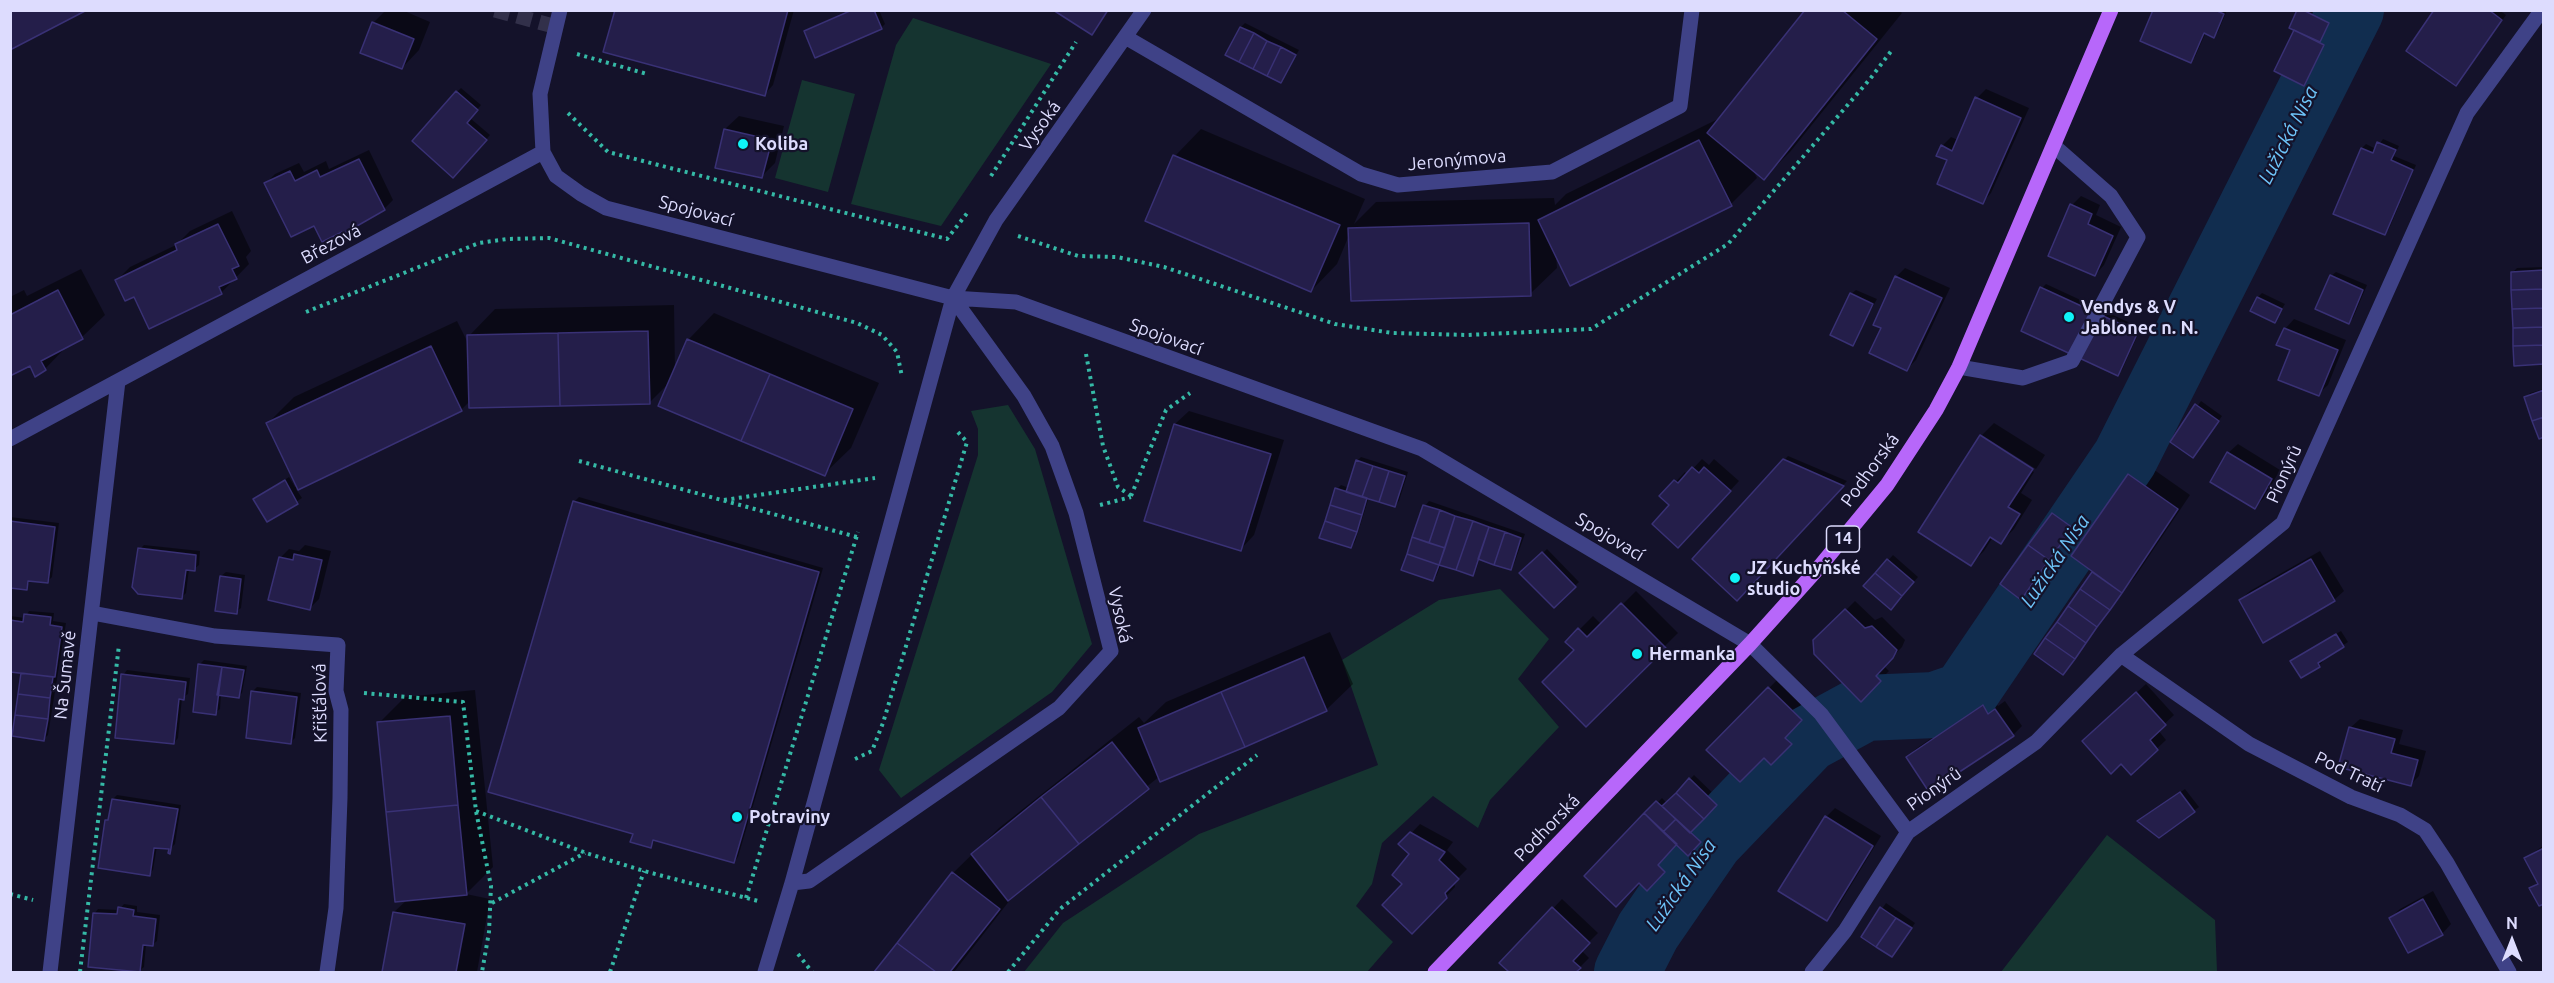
<!DOCTYPE html>
<meta charset="utf-8">
<style>
body{margin:0}
#map{position:relative;width:2554px;height:983px;overflow:hidden;background:#14122a;font-family:Ubuntu,sans-serif}
canvas{display:block}
.frame{position:absolute;inset:0;border:12px solid #dddcfe;pointer-events:none}
.north{position:absolute;left:2482px;top:911px;width:60px;height:60px;-webkit-text-stroke:4px #14122a;paint-order:stroke;rotate:0deg;font-size:16px;font-weight:700;line-height:24px;text-align:center;color:#dddcfe}
.north::after{content:'';display:block;margin:auto;width:21px;height:27px;background:#dddcfe;clip-path:polygon(50% 0,100% 100%,50% 72%,0 100%)}
</style>
<div id="map">
<canvas width="2554" height="983"></canvas>
<div class="frame"></div>
<div class="north">N</div>
</div>
<script>
const g = document.querySelector('canvas').getContext('2d');
g.lineJoin = 'round';
function paint(path, color) { g.fillStyle = color; g.fill(path, 'evenodd'); }
const shape = rows => new Path2D(rows.map(r => 'M' + r).join(''));
function strokePath(path, color, width, dash) { g.strokeStyle = color; g.lineWidth = width; g.lineCap = dash ? 'butt' : 'round'; g.setLineDash(dash || []); g.stroke(path); }
function write(font, color, halo, rows, align = 'center') {
  g.font = font + ' Ubuntu,sans-serif'; g.lineWidth = 4.5; g.setLineDash([]); g.textBaseline = 'middle'; g.strokeStyle = halo; g.fillStyle = color; for (const [text, x, y, turn = 0] of rows) {
    g.save(); g.translate(x, y); g.rotate((+turn || 0) * Math.PI / 180); g.textAlign = isNaN(turn) ? turn : align; if (halo) g.strokeText(text, 0, 0); g.fillText(text, 0, 0); g.restore();
  }
}
paint(shape([
 [913,18,1051,64,941,226,851,204,896,45],
 [802,80,855,94,828,192,775,178],
 [1008,405,1035,449,1092,644,1052,692,901,798,879,770,978,455,978,429,971,411],
 [1500,589,1549,639,1518,679,1559,727,1490,800,1478,828,1433,796,1382,843,1372,884,1356,906,1393,942,1367,972,1024,972,1063,923,1199,834,1378,765,1342,660,1439,600],
 [2107,835,2215,920,2217,972,2001,972]
]), '#153430');
paint(shape([
 [386,10,402,10,430,22,419,50,402,68,373,23],
 [616,10,794,10,773,85,764,95],
 [849,10,879,10,885,24,881,28,806,32,810,28],
 [1807,10,1899,10,1902,13,1790,152,1764,178,1752,168,1757,178,1731,204,1556,254,1557,268,1530,294,1350,233,1337,264,1311,291,1175,156,1201,129,1365,199,1354,224,1376,202,1554,198,1555,205,1566,194,1724,116],
 [2155,10,2227,10,2218,32,2213,36,2206,32,2195,57,2191,61],
 [2299,10,2315,10,2332,18,2325,32,2332,36,2313,75,2304,84,2295,31],
 [2436,10,2499,10,2506,15,2460,80],
 [1245,23,1299,50,1281,81,1241,27],
 [461,88,481,105,470,118,490,135,458,172,457,92],
 [1986,89,2029,108,1991,193,1982,203,1949,160,1942,146,1951,137,1958,140,1977,98],
 [739,116,784,126,775,163,762,176,725,129],
 [2383,139,2399,146,2394,156,2416,165,2389,229,2385,234,2362,148,2366,144,2376,149],
 [369,150,393,200,384,209,266,183,275,174,299,163,304,172,326,161,329,169],
 [2081,196,2100,205,2096,215,2121,227,2104,265,2095,275,2072,205],
 [232,211,251,251,246,257,249,264,221,293,135,295,117,280,130,267,176,245,190,231],
 [2544,267,2544,363,2512,273,2517,268],
 [1905,268,1950,288,1916,360,1907,369,1896,277],
 [81,269,105,315,82,337,67,346,45,369,30,364,10,375,10,297,24,290,27,296],
 [2336,272,2367,285,2353,318,2348,322,2331,276],
 [2046,284,2141,328,2122,370,2118,374,2042,288],
 [1856,290,1877,299,1852,344,1851,294],
 [2262,293,2285,304,2274,321,2258,297],
 [674,305,675,370,688,340,714,313,879,383,851,448,824,474,670,382,649,403,470,401,461,410,296,489,302,498,268,520,255,499,289,477,295,487,297,486,268,423,294,397,457,321,469,345,469,336,495,309],
 [2294,319,2346,340,2328,385,2318,394,2292,350,2285,329],
 [2544,389,2544,446,2526,398,2530,393],
 [2201,401,2222,416,2197,452,2172,442],
 [1189,411,1284,440,1254,535,1241,549,1146,520,1175,424],
 [1994,423,2045,455,2036,469,1982,435],
 [1982,435,1982,438,2034,472,2021,493,2032,500,2014,529,2001,542,1993,537,1984,551,1971,564],
 [2238,444,2280,470,2264,498,2255,507,2228,453],
 [1788,456,1847,481,1737,599,1694,559],
 [1361,457,1408,472,1399,501,1395,506,1369,497,1355,542,1351,547,1337,489,1341,485,1349,488,1357,461],
 [1702,459,1709,465,1714,459,1739,481,1687,537,1671,505,1662,496,1685,472,1687,475],
 [2143,462,2190,495,2135,577,2126,587,2067,668,2036,654,2095,572,2130,475],
 [579,497,823,568,738,857,734,862,656,839,651,846,635,833,490,791,575,501],
 [1429,501,1525,534,1514,564,1510,568,1480,558,1476,570,1472,575,1441,564,1437,575,1433,579,1425,506],
 [2057,510,2076,523,2025,593,2002,584],
 [10,517,59,523,52,577,48,581,31,579,26,588,10,586],
 [144,545,200,551,199,565,194,569,189,569,186,593,182,597,140,549],
 [305,545,331,551,319,599,310,608,280,558,289,549,299,551],
 [1547,549,1579,582,1554,606,1522,573],
 [2320,551,2344,591,2334,600,2240,600,2250,591],
 [1893,555,1918,577,1895,604,1865,586],
 [226,572,245,575,241,608,236,612,221,576],
 [1636,591,1678,633,1586,724,1576,650,1567,642,1593,616,1602,625],
 [1855,601,1875,620,1882,617,1905,640,1902,647,1884,666,1889,671,1861,699,1815,641],
 [29,611,54,613,53,621,66,623,48,735,44,739,23,672,10,670,10,616,25,618],
 [2341,631,2348,642,2322,659,2323,661,2319,666,2297,657],
 [1330,632,1353,684,1326,710,1160,776,1017,891,954,972,876,972,953,873,999,828,1139,717,1144,723,1166,702],
 [204,660,247,666,242,693,238,697,221,694,220,709,215,713,200,664],
 [127,670,190,678,188,694,182,698,178,738,174,743,123,675],
 [1778,679,1810,710,1793,728,1799,734,1771,763,1764,756,1708,750],
 [2146,684,2174,715,2158,730,2166,740,2131,773,2093,732],
 [257,687,301,693,295,738,290,743,253,691],
 [475,690,493,867,466,894,490,899,477,972,384,972,394,912,408,899,379,723,405,697],
 [1992,697,1998,706,2005,701,2022,726,2013,735,1907,757,1917,748],
 [2360,719,2403,730,2399,744,2426,751,2419,776,2410,785,2350,728],
 [1694,775,1720,800,1693,828,1704,837,1688,854,1677,843,1666,855,1673,862,1656,880,1639,881,1586,876,1662,798,1667,803],
 [2185,789,2199,807,2159,836,2144,817],
 [117,795,181,805,175,844,171,848,157,846,153,870,149,875,106,821,110,817,113,799],
 [1835,808,1881,836,1836,910,1827,919,1826,817],
 [1420,824,1453,842,1447,850,1467,869,1454,882,1455,887,1412,932,1411,853,1401,844],
 [2544,845,2544,902,2531,889,2538,882,2526,858],
 [2433,891,2451,924,2442,934,2390,918,2400,909],
 [1562,899,1598,933,1581,950,1589,958,1575,972,1511,972,1501,963],
 [1886,903,1915,923,1896,951,1863,936],
 [124,904,137,906,137,912,160,915,157,941,152,945,146,944,144,967,139,971,94,914,98,909,119,910]
]), '#0007');
strokePath(shape([
 [1627,972,1648,931,1710,841,1808,739,1865,708,1935,705,1964,695,2125,458,2351,10]
]), '#112d4f', 66);
const building = shape([
 [10,10,87,10,10,50,10,10],
 [615,10,788,10,765,96,603,52,615,10],
 [852,10,874,10,882,29,815,58,804,31,852,10],
 [1053,10,1108,10,1092,35,1053,10],
 [1805,10,1842,10,1877,39,1764,180,1707,133,1805,10],
 [2153,10,2215,10,2224,14,2214,38,2204,33,2191,63,2140,41,2153,10],
 [2297,10,2303,10,2329,23,2320,42,2289,28,2297,10],
 [2434,10,2489,10,2502,20,2456,86,2406,51,2434,10],
 [372,22,414,39,402,69,360,53,372,22],
 [1240,27,1254,33,1239,62,1225,55,1240,27],
 [2294,30,2324,45,2304,86,2274,71,2294,30],
 [1254,33,1267,41,1253,69,1239,62,1254,33],
 [1267,41,1281,47,1267,76,1253,69,1267,41],
 [1281,47,1296,55,1281,83,1267,76,1281,47],
 [456,91,478,110,467,123,487,140,453,178,412,141,456,91],
 [1975,97,2021,118,1983,204,1937,184,1947,160,1936,156,1941,145,1952,151,1975,97],
 [724,129,772,140,762,178,715,168,724,129],
 [1699,140,1732,206,1570,286,1538,220,1699,140],
 [2377,142,2396,150,2391,160,2413,170,2385,235,2333,214,2361,148,2373,153,2377,142],
 [1173,155,1340,225,1311,292,1145,221,1173,155],
 [359,159,385,210,343,234,342,232,322,242,314,226,291,237,264,183,290,171,295,181,317,170,320,177,359,159],
 [2070,204,2092,214,2088,224,2113,236,2095,276,2048,256,2070,204],
 [1529,223,1531,296,1351,301,1348,228,1529,223],
 [218,224,239,266,232,269,237,279,219,287,222,294,149,329,134,297,125,301,115,280,177,250,175,244,218,224],
 [2544,270,2544,289,2511,290,2511,272,2544,270],
 [2330,275,2363,290,2349,324,2315,309,2330,275],
 [1895,276,1942,298,1907,371,1869,353,1881,328,1873,325,1895,276],
 [2040,287,2138,332,2118,376,2021,331,2040,287],
 [2544,289,2544,308,2512,309,2511,290,2544,289],
 [58,290,83,339,41,361,46,370,35,377,30,366,10,376,10,315,58,290],
 [1850,293,1873,304,1853,346,1830,335,1850,293],
 [2257,297,2282,309,2275,323,2250,311,2257,297],
 [2544,308,2544,327,2513,328,2512,309,2544,308],
 [2544,327,2544,345,2513,346,2513,328,2544,327],
 [2284,328,2338,350,2319,396,2278,380,2290,350,2276,345,2284,328],
 [648,331,650,404,560,406,558,333,648,331],
 [558,333,560,406,469,408,467,335,558,333],
 [687,339,770,374,741,441,658,406,687,339],
 [2544,345,2544,364,2514,366,2513,346,2544,345],
 [431,346,462,411,298,490,266,423,431,346],
 [770,374,853,409,825,476,741,441,770,374],
 [2544,390,2544,417,2532,421,2524,397,2544,390],
 [2195,404,2219,421,2193,458,2170,442,2195,404],
 [2544,417,2544,437,2539,439,2532,421,2544,417],
 [1174,424,1271,454,1241,551,1144,521,1174,424],
 [1980,435,2033,469,2008,507,2020,514,2001,544,1990,537,1971,566,1918,532,1980,435],
 [2227,452,2272,479,2255,509,2210,482,2227,452],
 [1783,459,1844,486,1737,601,1692,559,1783,459],
 [1356,460,1373,466,1362,497,1346,492,1356,460],
 [1373,466,1389,471,1379,502,1362,497,1373,466],
 [1692,467,1699,473,1704,467,1731,491,1678,548,1652,524,1669,505,1659,496,1674,480,1678,483,1692,467],
 [1389,471,1405,476,1395,507,1379,502,1389,471],
 [2128,474,2178,509,2122,593,2071,556,2128,474],
 [285,480,298,504,267,522,253,499,285,480],
 [1335,488,1367,498,1362,515,1330,505,1335,488],
 [573,501,819,572,734,863,653,840,651,848,630,842,633,834,488,792,573,501],
 [1330,505,1362,515,1357,532,1325,521,1330,505],
 [1423,505,1440,510,1429,543,1412,537,1423,505],
 [1440,510,1455,516,1445,548,1429,543,1440,510],
 [2052,513,2073,528,2049,560,2028,545,2052,513],
 [1455,516,1473,521,1456,570,1439,565,1455,516],
 [10,521,55,527,48,583,28,581,27,590,10,588,10,521],
 [1325,521,1357,532,1351,548,1319,538,1325,521],
 [1473,521,1489,527,1473,576,1456,570,1473,521],
 [1489,527,1505,532,1494,565,1478,559,1489,527],
 [1505,532,1521,538,1511,570,1494,565,1505,532],
 [1412,537,1445,548,1439,565,1407,554,1412,537],
 [2028,545,2049,560,2021,600,2000,584,2028,545],
 [138,548,196,555,195,571,186,570,182,599,138,594,132,587,138,548],
 [1542,552,1576,587,1554,608,1519,573,1542,552],
 [294,554,322,560,310,610,268,600,279,557,293,560,294,554],
 [1407,554,1439,565,1433,581,1401,570,1407,554],
 [1887,559,1914,582,1902,596,1875,573,1887,559],
 [2311,559,2335,601,2263,643,2239,600,2311,559],
 [2092,572,2122,593,2110,610,2080,589,2092,572],
 [1875,573,1902,596,1891,610,1863,586,1875,573],
 [220,576,241,579,237,614,215,611,220,576],
 [2080,589,2110,610,2097,627,2068,606,2080,589],
 [1621,603,1666,648,1586,727,1542,682,1574,650,1565,642,1578,628,1587,637,1621,603],
 [2068,606,2097,627,2086,643,2057,622,2068,606],
 [1845,609,1865,628,1872,626,1897,650,1893,658,1876,676,1881,681,1861,702,1814,654,1813,640,1845,609],
 [24,614,51,617,50,625,62,627,55,677,10,672,10,620,23,622,24,614],
 [2057,622,2086,643,2075,659,2045,638,2057,622],
 [2336,634,2344,647,2318,663,2320,667,2301,678,2290,661,2336,634],
 [2045,638,2075,659,2063,675,2034,654,2045,638],
 [1304,657,1327,711,1245,747,1221,692,1304,657],
 [198,664,222,667,216,715,193,712,198,664],
 [222,667,244,670,239,698,217,695,222,667],
 [21,673,53,677,50,698,18,694,21,673],
 [121,674,186,682,184,700,179,699,174,744,115,738,121,674],
 [1768,687,1802,720,1785,738,1792,744,1771,765,1764,758,1740,782,1706,750,1768,687],
 [251,691,297,697,291,744,246,738,251,691],
 [1221,692,1245,747,1160,782,1138,728,1221,692],
 [2136,692,2166,725,2150,740,2158,750,2131,775,2121,764,2111,774,2082,741,2136,692],
 [18,694,50,698,48,719,15,715,18,694],
 [1983,705,1988,714,1995,709,2014,736,1929,792,1906,757,1983,705],
 [15,715,48,719,44,741,12,736,15,715],
 [450,716,458,805,386,812,377,722,450,716],
 [2349,727,2395,739,2391,753,2418,760,2411,786,2338,767,2349,727],
 [1112,742,1149,789,1079,844,1041,797,1112,742],
 [1689,778,1717,805,1704,819,1676,793,1689,778],
 [2180,792,2195,812,2159,838,2137,821,2180,792],
 [1676,793,1704,819,1690,833,1662,806,1676,793],
 [1041,797,1079,844,1008,901,971,854,1041,797],
 [112,799,178,809,170,854,168,853,169,849,154,848,150,876,98,868,105,820,108,820,112,799],
 [1656,801,1676,819,1663,832,1644,813,1656,801],
 [458,805,467,895,395,902,386,812,458,805],
 [1644,813,1677,844,1658,865,1665,872,1647,891,1639,883,1616,907,1584,876,1644,813],
 [1825,816,1873,846,1827,921,1778,891,1825,816],
 [1676,819,1701,842,1688,856,1663,832,1676,819],
 [1410,832,1445,852,1439,860,1459,879,1445,893,1447,898,1412,934,1382,905,1402,884,1392,875,1409,854,1398,844,1410,832],
 [2544,848,2544,904,2539,906,2529,888,2538,884,2524,858,2544,848],
 [952,872,1000,909,950,972,936,972,897,943,952,872],
 [2423,899,2443,935,2408,953,2389,918,2423,899],
 [118,907,134,910,133,916,156,919,153,946,143,945,140,972,88,967,93,913,117,914,118,907],
 [1552,907,1590,943,1573,961,1581,968,1576,972,1509,972,1499,963,1552,907],
 [1880,907,1896,918,1876,947,1861,937,1880,907],
 [393,912,465,924,456,972,382,972,393,912],
 [1896,918,1912,928,1892,957,1876,947,1896,918],
 [897,943,936,972,874,972,897,943]
]);
paint(building, '#241e4a');
strokePath(building, '#393175', 1.5);
strokePath(shape([
 [495,10,557,27]
]), '#32304a', 15, [15, 8]);
strokePath(shape([
 [577,54,647,74],
 [568,113,608,152,947,239,968,212],
 [991,176,1076,42],
 [1018,236,1078,256,1117,257,1164,267,1335,324,1392,333,1468,335,1591,329,1728,244,1870,79,1892,50],
 [306,312,479,243,507,239,549,238,857,323,882,335,897,352,902,377],
 [1086,354,1103,446,1118,487,1131,496],
 [579,461,857,537],
 [1131,496,1166,410,1190,393],
 [724,500,875,478],
 [1100,505,1131,497],
 [364,693,463,702,476,811,491,886,489,932,482,972],
 [855,759,872,751,883,723,967,442,955,429],
 [476,811,586,853,644,871,758,901],
 [10,894,33,900],
 [746,898,858,532],
 [492,903,585,853],
 [798,954,812,972],
 [80,972,119,645],
 [610,972,644,871],
 [1008,972,1060,909,1257,755]
]), '#35b9a6', 4, [3, 4.5]);
strokePath(shape([
 [560,10,540,94,543,152,556,176,581,194,606,208,953,298,1016,302,1422,449,1750,644,1821,714,1908,832],
 [1127,38,1361,174,1398,185,1552,172,1680,106,1692,10],
 [1959,367,2023,378,2072,361,2138,237,2111,196,2054,146],
 [10,439,543,152],
 [92,613,215,636,338,645,336,691,341,710,340,798,336,908,327,972],
 [2121,655,2249,744,2351,797,2400,815,2425,830,2447,863,2509,972],
 [792,883,809,881,1059,708,1111,651,1076,513,1052,446,1024,396,953,298],
 [50,972,118,381],
 [765,972,792,883,953,298,996,220,1144,10],
 [1812,972,1845,931,1908,832,2036,742,2121,655,2283,523,2467,113,2542,10]
]), '#3f4287', 15);
strokePath(shape([
 [1435,972,1750,644,1821,565,1887,485,1936,410,1959,367,2111,10]
]), '#b767fa', 15);
for (const [x, y, r, color] of [
 [743,144,6,"#0ff3f7"],
 [2069,317,6,"#0ff3f7"],
 [1735,578,6,"#0ff3f7"],
 [1637,654,6,"#0ff3f7"],
 [737,817,6,"#0ff3f7"]
]) { const dot = new Path2D(); dot.arc(x, y, r, 0, 2 * Math.PI); g.fillStyle = color; g.fill(dot); strokePath(dot, '#14122a', 2); }
for (const [x, y, w] of [
 [1843,539,33]
]) { const box = new Path2D(); box.roundRect(x - w / 2, y - 13, w, 26, 4.5); g.fillStyle = '#14122a'; g.fill(box); strokePath(box, '#dddcfe', 1.5); }
write('bold 16px', '#dddcfe', null, [
 ["14",1843,539]
]);
write('18px', '#dddcfe', '#14122a', [
 ["Vysoká",1040,126,-54],
 ["Jeronýmova",1457,160,-5],
 ["Spojovací",696,211,15],
 ["Březová",331,244,-28],
 ["Spojovací",1166,337,20],
 ["Podhorská",1870,470,-54],
 ["Pionýrů",2284,474,-66],
 ["Spojovací",1610,537,31],
 ["Vysoká",1120,615,78],
 ["Na Šumavě",65,675,-84],
 ["Křišťálová",320,703,-91],
 ["Pod Tratí",2349,772,25],
 ["Pionýrů",1934,789,-35],
 ["Podhorská",1547,828,-46]
]);
write('bold 18px', '#dddcfe', '#14122a', [
 ["Koliba",755,144],
 ["Vendys & V",2081,307],
 ["Jablonec n. N.",2081,328],
 ["JZ Kuchyňské",1747,568],
 ["studio",1747,589],
 ["Hermanka",1649,654],
 ["Potraviny",749,817]
], 'left');
write('italic 20px', '#6ec5fa', '#14122a', [
 ["Lužická Nisa",2288,135,-63],
 ["Lužická Nisa",2055,561,-56],
 ["Lužická Nisa",1681,885,-55]
]);
</script>
